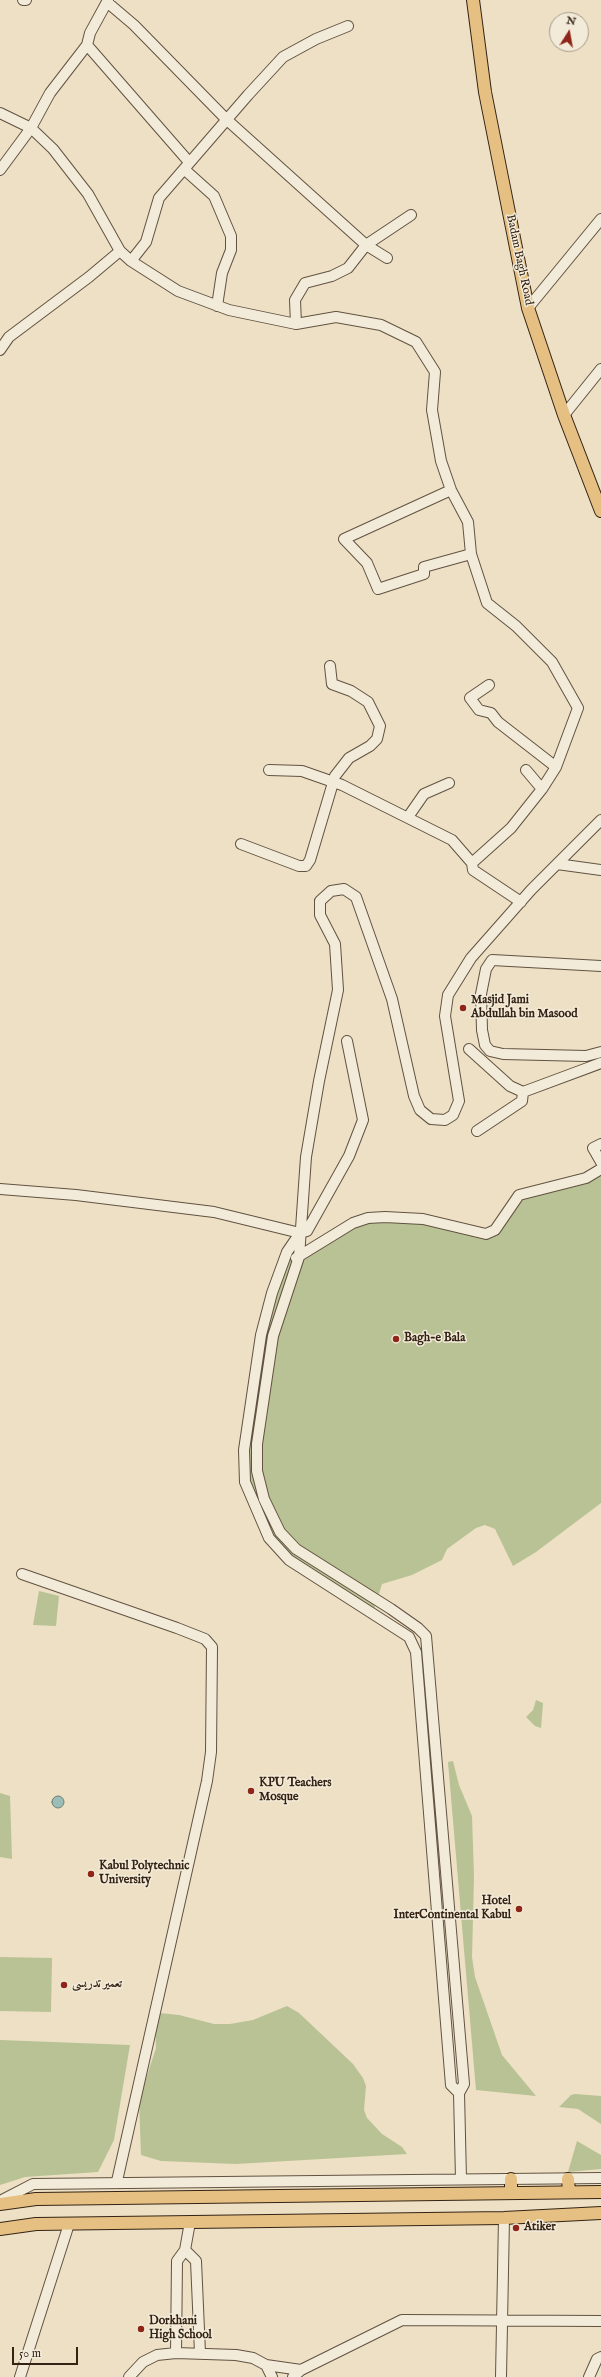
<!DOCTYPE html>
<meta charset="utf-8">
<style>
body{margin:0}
#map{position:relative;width:601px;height:2377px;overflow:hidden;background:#ede0c4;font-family:"IM FELL English",serif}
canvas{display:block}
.north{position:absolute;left:549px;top:12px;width:40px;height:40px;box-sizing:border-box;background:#f3ebd9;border:1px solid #a79b8b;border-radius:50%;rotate:11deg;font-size:11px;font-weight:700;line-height:16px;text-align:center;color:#342315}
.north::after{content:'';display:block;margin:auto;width:14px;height:18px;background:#8f2418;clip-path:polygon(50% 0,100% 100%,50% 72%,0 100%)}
.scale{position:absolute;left:12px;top:2347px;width:66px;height:18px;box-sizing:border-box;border:2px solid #342315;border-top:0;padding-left:5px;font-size:12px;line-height:14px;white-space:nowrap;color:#342315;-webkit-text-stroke:3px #f3ebd9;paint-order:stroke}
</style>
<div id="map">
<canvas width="601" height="2377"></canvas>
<div class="north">N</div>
<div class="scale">50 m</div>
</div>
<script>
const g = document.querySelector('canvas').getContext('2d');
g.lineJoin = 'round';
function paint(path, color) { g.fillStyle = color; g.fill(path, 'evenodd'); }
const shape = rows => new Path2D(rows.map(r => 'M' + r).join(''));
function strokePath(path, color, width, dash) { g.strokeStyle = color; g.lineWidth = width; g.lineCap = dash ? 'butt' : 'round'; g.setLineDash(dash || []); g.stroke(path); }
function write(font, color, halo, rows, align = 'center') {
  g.font = font + ' "IM FELL English",Amiri,serif'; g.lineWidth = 3; g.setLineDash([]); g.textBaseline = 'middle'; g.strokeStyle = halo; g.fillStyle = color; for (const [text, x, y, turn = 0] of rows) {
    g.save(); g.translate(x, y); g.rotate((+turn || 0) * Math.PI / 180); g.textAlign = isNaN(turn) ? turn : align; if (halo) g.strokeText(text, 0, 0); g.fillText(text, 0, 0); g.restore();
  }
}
paint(shape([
 [601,1169,601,1503,536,1552,513,1566,495,1529,485,1525,476,1528,447,1549,442,1560,412,1575,382,1584,373,1613,289,1560,269,1538,245,1482,261,1335,284,1260,299,1257,353,1223,385,1217,486,1234,519,1195],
 [39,1591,59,1596,56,1626,33,1625],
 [536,1700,543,1703,541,1728,535,1726,526,1717,533,1710],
 [453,1761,459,1785,472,1816,474,1877,472,1957,475,1977,502,2055,536,2096,476,2090,448,1762],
 [0,1793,10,1796,12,1859,0,1857],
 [0,1957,52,1958,51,2012,0,2011],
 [287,2006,299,2013,353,2064,363,2078,366,2086,364,2110,367,2118,382,2134,402,2147,407,2154,236,2164,161,2161,141,2155,139,2100,156,2048,155,2020,159,2013,179,2015,214,2024,230,2024,253,2020],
 [0,2040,130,2045,114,2140,98,2172,25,2177,0,2185],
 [575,2094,601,2096,601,2124,578,2109,559,2107,571,2095],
 [577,2141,601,2155,601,2169,568,2172]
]), '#b8c294');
const water = shape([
 '52 1802a6 6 0 1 1 12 0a6 6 0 1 1-12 0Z'
]);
paint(water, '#9abdb8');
strokePath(water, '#717f77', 1);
const minor = shape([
 [23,0,26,0],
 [108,3,134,25,226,119,366,245,387,258],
 [87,45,189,162],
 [0,113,31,128,53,149,88,194,120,251,131,261,178,291,229,310,296,324,336,317,381,325,416,342,435,372,432,410,441,461,451,490,468,522,471,554,487,603,516,626,552,662,578,708,556,767,542,789,511,828,472,863,473,870,521,902],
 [0,170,31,128,50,93,87,45,90,33,108,0],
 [185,170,214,196,231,236,231,250,222,273,217,306],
 [131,261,146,242,159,198,248,95,283,57,316,39,348,26],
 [528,308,601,219],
 [296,324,295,300,305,283,332,276,348,268,366,245,411,215],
 [0,350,9,337,89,277,120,251],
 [564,415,601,369],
 [451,490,344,539,367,563,378,589,424,574,424,567,471,554],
 [489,685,470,698,479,710,491,713,498,722,556,767],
 [269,770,302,771,342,785,452,840,472,863],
 [526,770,542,789],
 [408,817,424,794,449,783],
 [241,844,299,866,306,866,310,860,335,776,349,758,370,746,377,739,380,726,368,702,351,691,332,684,330,666],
 [557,864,601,870],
 [601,966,492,960,486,969,481,994,482,1030,485,1045,490,1051,503,1054,586,1056,601,1052],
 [469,1049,510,1086,523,1092,601,1063],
 [477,1131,522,1101,523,1092],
 [601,1144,593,1148,601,1162],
 [0,1189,76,1195,214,1212,300,1233,307,1231,349,1156,363,1120,347,1041],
 [300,1233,287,1252,272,1293,261,1335,244,1450,245,1482,269,1538,289,1560,409,1637,416,1652,451,2085,459,2093],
 [296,1258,353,1223,368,1218,385,1217,423,1219,486,1234,495,1230,519,1195,586,1178,601,1169],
 [22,1574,177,1628,205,1639,212,1647,211,1752,207,1781,117,2181],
 [461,2179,459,2093,464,2084,426,1636,418,1628,391,1609,296,1549,280,1532,264,1499,257,1471,257,1444,273,1336,299,1257,306,1157,319,1081,338,990,335,944,320,915,320,901,331,891,344,889,356,897,392,999,414,1096,420,1110,431,1119,445,1120,453,1115,459,1101,445,1016,448,995,471,958,531,890,601,820],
 [0,2201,33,2184,601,2178],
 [185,2250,196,2261,200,2353],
 [176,2353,177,2261,185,2250,190,2222],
 [266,2365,272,2377],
 [20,2377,69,2224],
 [129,2377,143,2362,157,2355,176,2353,236,2355,253,2358,266,2365,301,2370],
 [293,2377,301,2370,402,2320,601,2321],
 [501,2377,504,2218],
 [589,2377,597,2359,601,2357]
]);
const major = shape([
 [473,0,485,92,528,308,564,415,601,511],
 [511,2179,511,2191],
 [568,2179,569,2192],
 [0,2204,36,2199,601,2192],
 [0,2229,36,2224,504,2218,601,2213]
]);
strokePath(minor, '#625241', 12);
strokePath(major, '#342315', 14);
strokePath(minor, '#f3ebd9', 10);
strokePath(major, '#e6c082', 12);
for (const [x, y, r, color] of [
 [463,1008,4,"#8f2418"],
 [396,1339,4,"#8f2418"],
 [251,1791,4,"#8f2418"],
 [91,1874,4,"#8f2418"],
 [519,1909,4,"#8f2418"],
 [64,1985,4,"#8f2418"],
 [516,2228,4,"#8f2418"],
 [141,2329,4,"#8f2418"]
]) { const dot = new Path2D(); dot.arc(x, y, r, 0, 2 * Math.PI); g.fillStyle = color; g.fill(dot); strokePath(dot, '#f3ebd9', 1.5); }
write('12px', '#342315', '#f3ebd9', [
 ["Badam Bagh Road",519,260,78]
]);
write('bold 12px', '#342315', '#f3ebd9', [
 ["Masjid Jami",471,1001],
 ["Abdullah bin Masood",471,1015],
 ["Bagh-e Bala",404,1339],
 ["KPU Teachers",259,1784],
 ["Mosque",259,1798],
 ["Kabul Polytechnic",99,1867],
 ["University",99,1881],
 ["Hotel",511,1902,"right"],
 ["InterContinental Kabul",511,1916,"right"],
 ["تعمیر تدریسی",72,1985],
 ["Atiker",524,2228],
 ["Dorkhani",149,2322],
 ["High School",149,2336]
], 'left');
</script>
